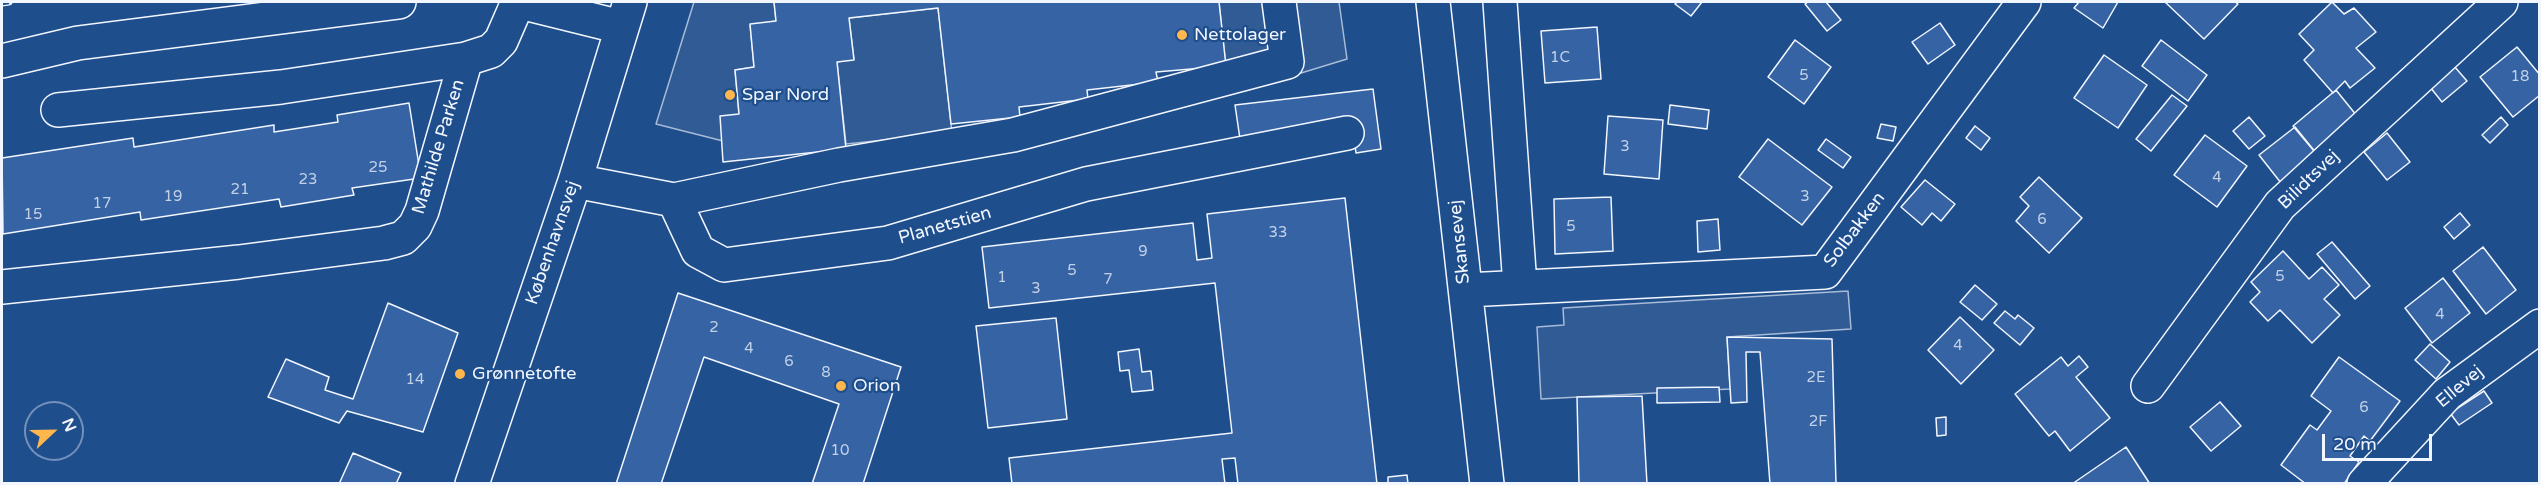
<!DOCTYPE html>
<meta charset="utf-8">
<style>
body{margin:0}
#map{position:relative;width:2541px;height:485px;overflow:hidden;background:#1f4e8c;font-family:"Varela Round",sans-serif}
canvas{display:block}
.frame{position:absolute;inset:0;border:3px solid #f2f6ff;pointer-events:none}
.north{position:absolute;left:24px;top:401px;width:60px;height:60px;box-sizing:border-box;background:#1f4e8c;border:2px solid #7391ba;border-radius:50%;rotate:68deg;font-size:16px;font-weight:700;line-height:24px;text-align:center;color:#f2f6ff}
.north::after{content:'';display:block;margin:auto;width:21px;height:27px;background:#ffb74d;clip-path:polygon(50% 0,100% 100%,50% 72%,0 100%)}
.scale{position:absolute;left:2322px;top:434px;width:110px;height:27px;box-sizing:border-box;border:3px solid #f2f6ff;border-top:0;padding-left:8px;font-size:18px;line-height:21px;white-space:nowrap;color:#f2f6ff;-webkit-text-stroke:4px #1f4e8c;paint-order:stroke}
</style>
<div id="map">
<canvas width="2541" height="485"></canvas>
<div class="frame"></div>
<div class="north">N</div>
<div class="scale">20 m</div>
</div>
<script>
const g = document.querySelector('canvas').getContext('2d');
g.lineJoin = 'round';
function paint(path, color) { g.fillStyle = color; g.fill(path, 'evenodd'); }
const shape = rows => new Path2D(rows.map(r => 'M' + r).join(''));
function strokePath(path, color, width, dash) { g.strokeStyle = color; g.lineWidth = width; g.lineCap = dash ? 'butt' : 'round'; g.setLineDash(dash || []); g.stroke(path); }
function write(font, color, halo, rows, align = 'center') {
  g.font = font + ' "Varela Round",sans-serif'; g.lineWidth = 4.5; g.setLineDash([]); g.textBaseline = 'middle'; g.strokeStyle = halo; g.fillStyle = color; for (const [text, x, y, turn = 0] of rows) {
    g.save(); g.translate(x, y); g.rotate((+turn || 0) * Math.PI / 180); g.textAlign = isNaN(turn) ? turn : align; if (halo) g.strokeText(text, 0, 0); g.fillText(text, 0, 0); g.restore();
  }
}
const built = shape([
 [694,2,774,2,776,21,750,25,754,67,735,70,739,114,723,141,656,124,694,2],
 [1219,2,1339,2,1347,59,1229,95,1219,2],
 [938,8,952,133,846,144,837,62,854,59,849,18,938,8],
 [1848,291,1851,329,1727,337,1730,389,1541,399,1537,327,1564,325,1563,308,1848,291]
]);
paint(built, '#305b95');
strokePath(built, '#a8bbd7', 1.5);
const building = shape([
 [774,2,1219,2,1226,66,1156,72,1158,82,1087,90,1088,99,1019,107,1020,117,951,124,938,8,849,18,854,60,837,62,846,149,723,162,720,116,739,114,735,70,754,67,750,24,776,21,774,2],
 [1677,2,1702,2,1691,16,1675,4,1677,2],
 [1808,2,1826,2,1841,20,1827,31,1805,4,1808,2],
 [2079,2,2118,2,2103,28,2074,8,2079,2],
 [2165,2,2235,2,2238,4,2204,39,2165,2],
 [2332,2,2344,14,2354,8,2376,32,2356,48,2375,68,2350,88,2345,81,2333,93,2304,60,2314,50,2299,34,2332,2],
 [1940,23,1955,45,1928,64,1912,42,1940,23],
 [1597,27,1601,79,1545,83,1541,31,1597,27],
 [1795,40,1831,67,1804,104,1768,77,1795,40],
 [2161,40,2207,75,2188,101,2142,66,2161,40],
 [2517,47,2540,75,2540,95,2513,117,2480,77,2517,47],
 [2104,55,2147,85,2118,128,2074,98,2104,55],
 [2454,66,2467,81,2442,102,2430,87,2454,66],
 [1373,89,1381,149,1356,153,1352,123,1240,139,1235,105,1373,89],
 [2336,90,2357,116,2314,151,2293,126,2336,90],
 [2172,95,2187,106,2151,151,2136,139,2172,95],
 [409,103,421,178,352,188,354,195,281,207,279,199,141,220,140,212,3,234,2,158,133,138,134,147,274,125,274,132,338,122,337,115,409,103],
 [1670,105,1709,110,1707,129,1668,124,1670,105],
 [1608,116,1663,120,1659,179,1604,174,1608,116],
 [2249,117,2265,136,2249,149,2233,131,2249,117],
 [2501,117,2508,125,2490,143,2482,135,2501,117],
 [1881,124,1896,127,1893,141,1877,138,1881,124],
 [1975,126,1990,138,1981,150,1966,138,1975,126],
 [2295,127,2317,154,2281,183,2259,155,2295,127],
 [2387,133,2410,162,2387,180,2364,152,2387,133],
 [2205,135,2247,166,2217,207,2174,175,2205,135],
 [1768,139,1832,187,1802,225,1739,177,1768,139],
 [1826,139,1851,157,1843,168,1818,150,1826,139],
 [2039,177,2082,218,2049,253,2016,221,2029,206,2020,197,2039,177],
 [1925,180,1955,204,1941,221,1932,213,1922,225,1901,207,1925,180],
 [1611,197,1613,251,1555,254,1554,199,1611,197],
 [1345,198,1377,484,1238,484,1235,458,1222,459,1225,484,1012,484,1009,458,1232,433,1215,283,989,308,982,247,1193,223,1197,260,1212,258,1207,214,1345,198],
 [2460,213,2470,225,2454,239,2444,227,2460,213],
 [1718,219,1720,250,1698,252,1697,221,1718,219],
 [2332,242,2370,286,2355,299,2317,254,2332,242],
 [2483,247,2516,290,2486,314,2453,271,2483,247],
 [2283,251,2309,279,2322,267,2339,285,2324,299,2340,315,2312,343,2280,310,2268,321,2250,302,2260,292,2251,282,2283,251],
 [2443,278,2470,313,2432,343,2405,308,2443,278],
 [1975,285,1997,304,1982,320,1960,302,1975,285],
 [678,293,901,367,863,484,812,484,839,404,704,357,661,484,616,484,678,293],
 [388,303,458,333,423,432,347,411,339,423,268,397,286,359,329,377,325,390,353,399,388,303],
 [2005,311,2015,319,2018,315,2034,328,2020,345,1994,323,2005,311],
 [1960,317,1994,350,1961,384,1928,350,1960,317],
 [1056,318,1067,419,988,428,976,326,1056,318],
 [1727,337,1832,339,1836,484,1770,484,1760,352,1746,352,1747,402,1731,403,1727,337],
 [2430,344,2450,362,2436,379,2415,360,2430,344],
 [1139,349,1142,372,1151,371,1153,390,1132,392,1129,370,1120,371,1118,352,1139,349],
 [2079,356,2088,367,2076,377,2110,418,2070,451,2055,431,2049,436,2015,394,2061,357,2068,366,2079,356],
 [2339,357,2400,401,2370,441,2364,436,2350,456,2359,462,2344,484,2306,484,2281,465,2310,425,2317,430,2331,411,2311,396,2339,357],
 [1719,387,1720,402,1657,403,1657,388,1719,387],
 [2484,391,2492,403,2459,425,2450,413,2484,391],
 [1642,396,1647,484,1579,484,1577,397,1642,396],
 [2220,402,2241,426,2211,451,2190,427,2220,402],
 [1946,417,1946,435,1937,436,1936,418,1946,417],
 [2126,447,2150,484,2072,484,2126,447],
 [353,453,401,473,396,484,339,484,353,453],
 [1407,475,1408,484,1388,484,1388,477,1407,475]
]);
paint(building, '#3563a3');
strokePath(building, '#f2f6ff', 1.5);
const minor = shape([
 [520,2,621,27],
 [1433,2,1487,484],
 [1500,2,1520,286],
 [466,59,491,51,501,41,518,2],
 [2,61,78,43,399,2],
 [575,181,674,200,698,251,724,265,888,243,1086,184,1347,133],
 [674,200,839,165,1013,135,1287,62,1279,2],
 [2,287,239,262,384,243,403,238,415,226,422,211,466,59,281,87,58,110],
 [1466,290,1825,272,2024,2],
 [2148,386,2280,205,2501,2],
 [472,484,575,181,630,2],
 [2364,484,2447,394,2540,326]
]);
strokePath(minor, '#f2f6ff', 36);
strokePath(minor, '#1f4e8c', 33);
const rail = shape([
 [2,3,9,2]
]);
strokePath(rail, '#f2f6ff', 7);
strokePath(rail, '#1f4e8c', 4.5, [14]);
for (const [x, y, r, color] of [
 [1182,35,6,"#ffb74d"],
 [730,95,6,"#ffb74d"],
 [460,374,6,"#ffb74d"],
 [841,386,6,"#ffb74d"]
]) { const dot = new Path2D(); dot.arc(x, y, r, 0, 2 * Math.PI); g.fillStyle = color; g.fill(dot); strokePath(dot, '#1f4e8c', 2); }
write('15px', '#c3d1e8', null, [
 ["1C",1560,58],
 ["5",1804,76],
 ["18",2520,77],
 ["3",1625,147],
 ["25",378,168],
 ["4",2217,178],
 ["23",308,180],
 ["21",240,190],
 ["19",173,197],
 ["3",1805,197],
 ["17",102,204],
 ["15",33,215],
 ["6",2042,220],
 ["5",1571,227],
 ["33",1278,233],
 ["9",1143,252],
 ["5",1072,271],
 ["5",2280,277],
 ["1",1002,278],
 ["7",1108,280],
 ["3",1036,289],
 ["4",2440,315],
 ["2",714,328],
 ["4",1958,346],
 ["4",749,349],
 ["6",789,362],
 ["8",826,373],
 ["2E",1816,378],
 ["14",415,380],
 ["6",2364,408],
 ["2F",1818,422],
 ["10",840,451]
]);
write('18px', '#f2f6ff', '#1f4e8c', [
 ["Nettolager",1194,35],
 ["Spar Nord",742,95],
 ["Grønnetofte",472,374],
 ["Orion",853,386]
], 'left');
write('18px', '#f2f6ff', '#1f4e8c', [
 ["Mathilde Parken",439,147,-73],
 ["Bilidtsvej",2309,180,-44],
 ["Planetstien",945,226,-16],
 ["Solbakken",1855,230,-53],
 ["Skansevej",1460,242,-96],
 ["Københavnsvej",553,243,-71],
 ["Ellevej",2460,387,-40]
]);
</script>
